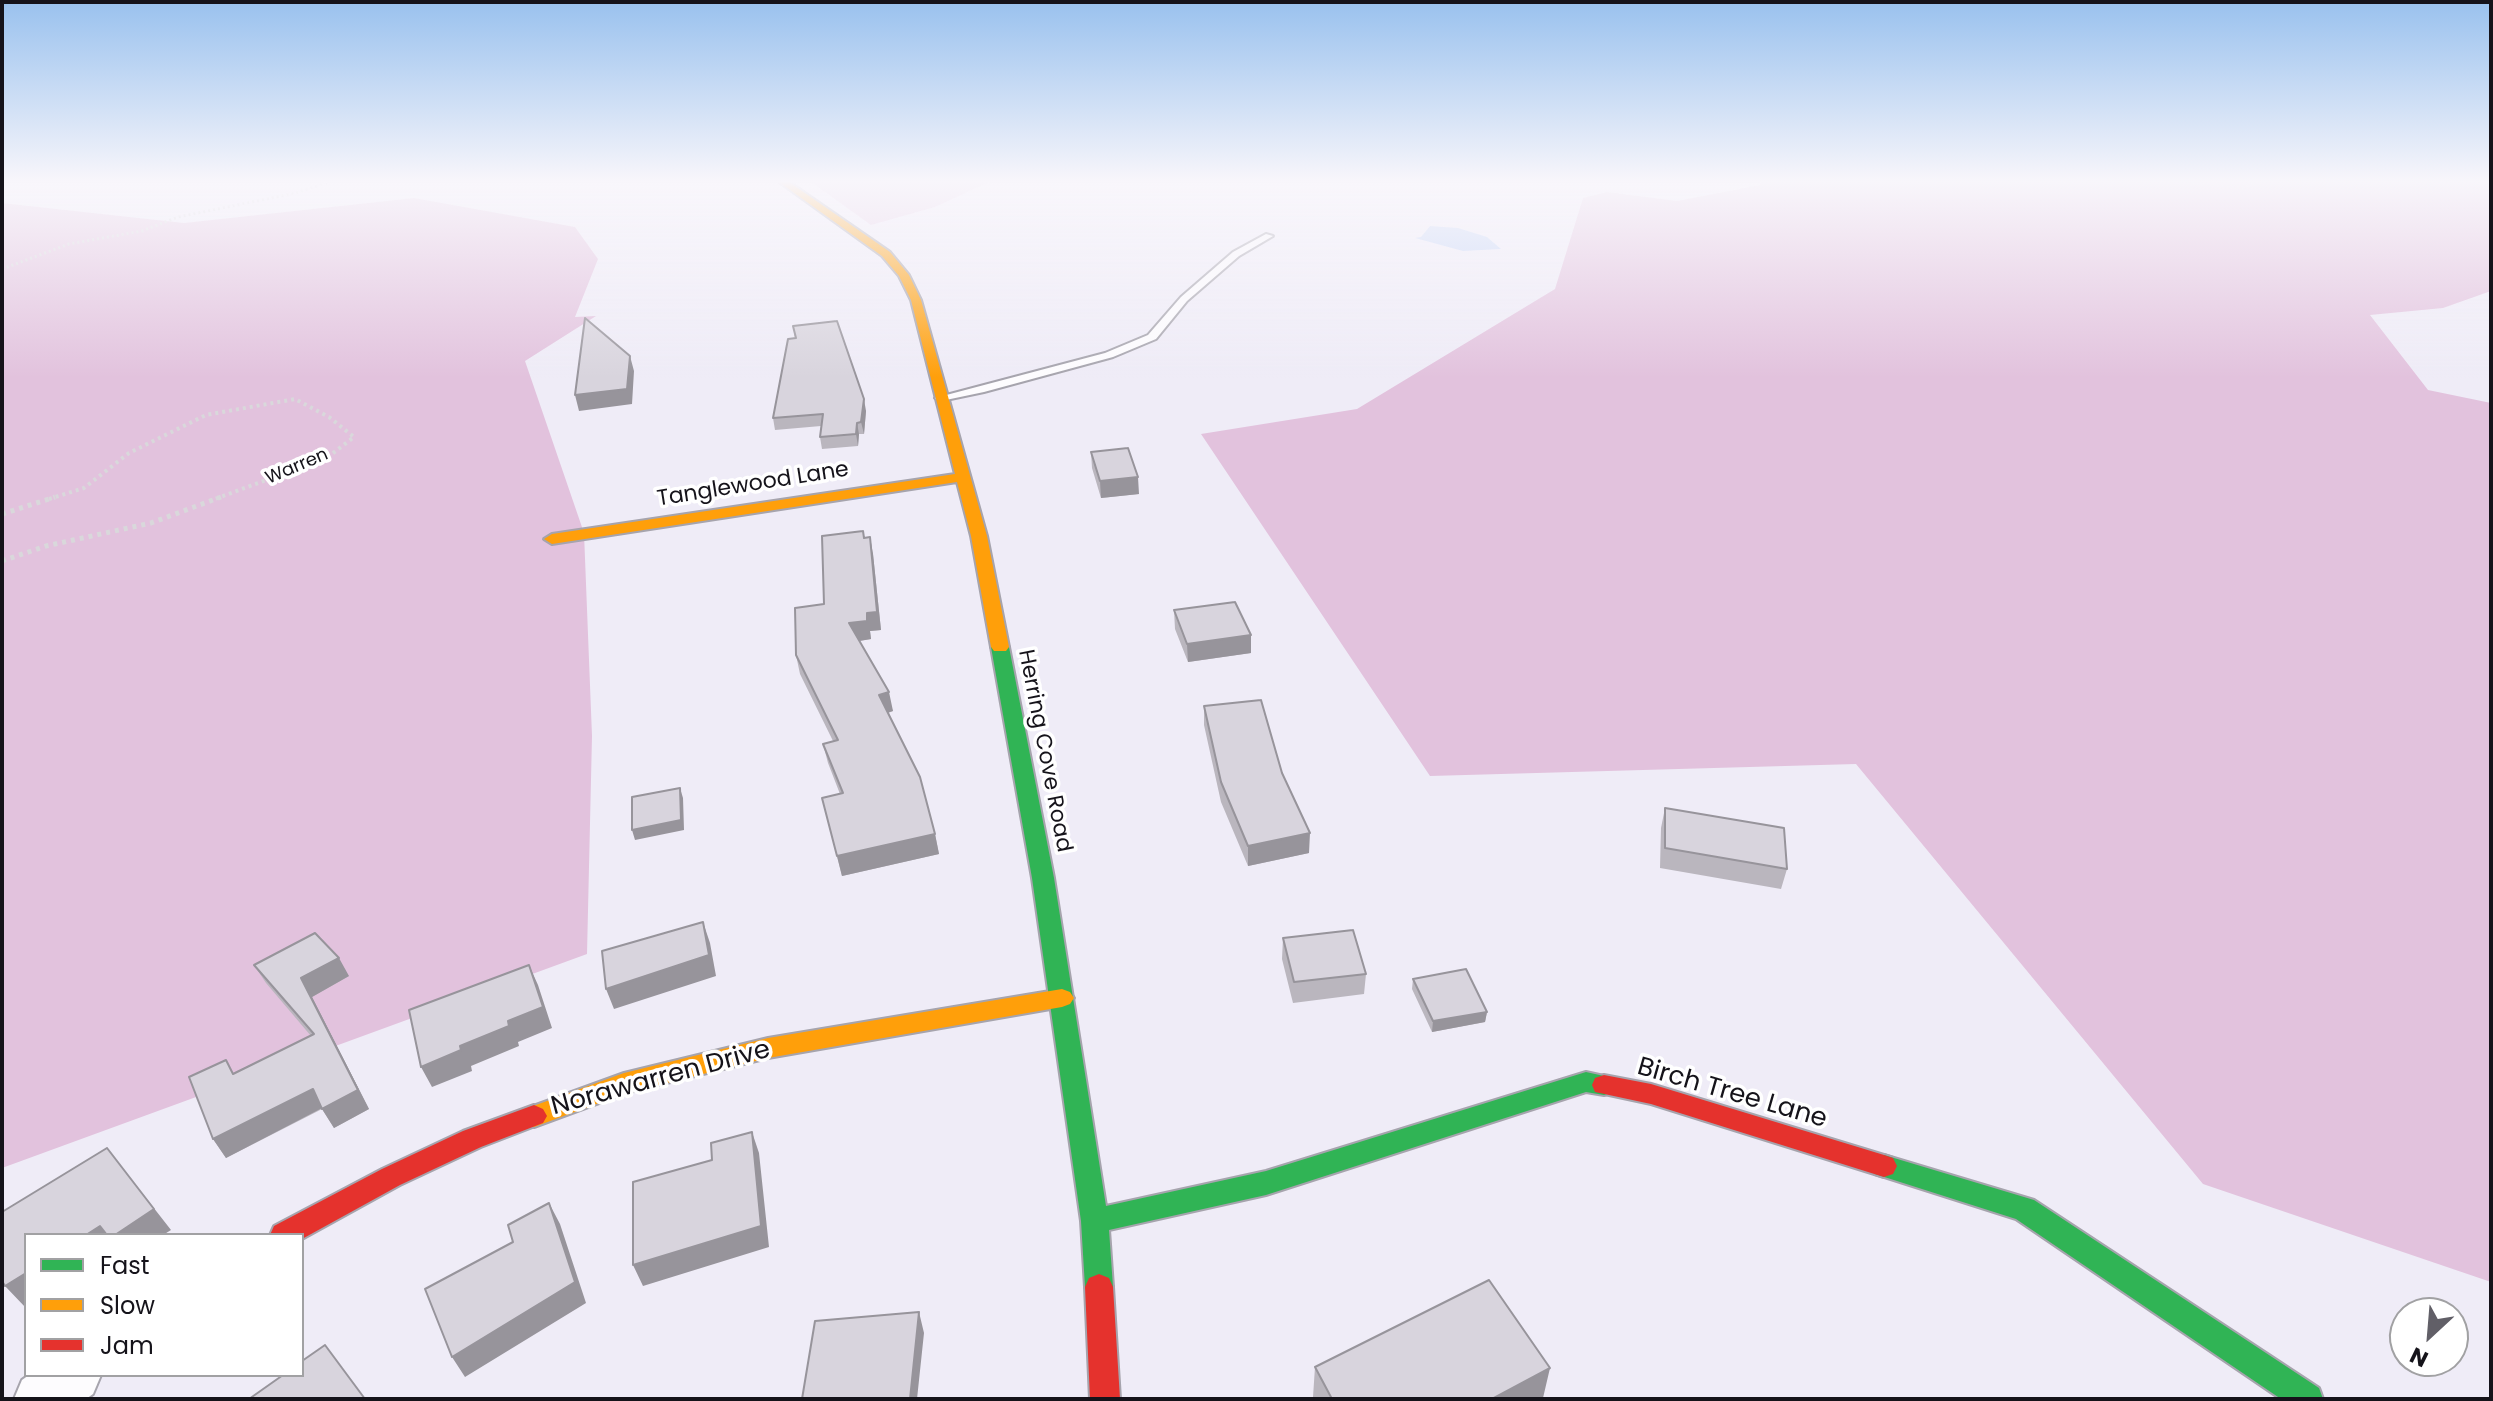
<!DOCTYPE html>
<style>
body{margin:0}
#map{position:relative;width:2493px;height:1401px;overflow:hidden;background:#efecf7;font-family:Poppins,sans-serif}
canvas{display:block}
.frame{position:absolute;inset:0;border:4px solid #15131a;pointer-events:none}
.legend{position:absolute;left:24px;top:1233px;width:280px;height:144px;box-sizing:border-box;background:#fff;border:2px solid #a1a1a3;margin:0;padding:10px 14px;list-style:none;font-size:24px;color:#15131a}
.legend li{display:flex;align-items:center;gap:16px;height:40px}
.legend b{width:40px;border:2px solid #a1a1a3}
.north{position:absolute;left:2389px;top:1297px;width:80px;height:80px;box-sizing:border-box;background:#fff;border:2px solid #a1a1a3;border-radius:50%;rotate:206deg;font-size:22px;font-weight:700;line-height:32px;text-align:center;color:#15131a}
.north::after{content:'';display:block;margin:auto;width:28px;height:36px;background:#615f67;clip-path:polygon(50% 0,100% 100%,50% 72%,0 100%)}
</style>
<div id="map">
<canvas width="2493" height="1401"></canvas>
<div class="frame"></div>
<ul class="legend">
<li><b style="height:10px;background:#30b455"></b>Fast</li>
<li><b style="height:10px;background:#ff9f0a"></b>Slow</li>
<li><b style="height:10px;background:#e5322d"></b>Jam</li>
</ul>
<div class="north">N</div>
</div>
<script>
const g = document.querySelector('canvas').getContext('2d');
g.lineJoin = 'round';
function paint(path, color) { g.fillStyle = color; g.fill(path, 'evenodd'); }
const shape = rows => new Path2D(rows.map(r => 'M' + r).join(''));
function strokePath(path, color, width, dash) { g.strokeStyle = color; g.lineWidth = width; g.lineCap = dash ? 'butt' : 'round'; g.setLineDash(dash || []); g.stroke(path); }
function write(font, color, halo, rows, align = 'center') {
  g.font = font + ' Poppins,sans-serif'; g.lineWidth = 7; g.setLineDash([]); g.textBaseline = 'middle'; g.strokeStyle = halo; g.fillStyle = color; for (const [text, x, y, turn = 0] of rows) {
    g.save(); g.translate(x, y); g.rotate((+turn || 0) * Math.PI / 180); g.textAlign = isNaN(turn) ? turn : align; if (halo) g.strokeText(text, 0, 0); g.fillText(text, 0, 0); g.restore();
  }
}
paint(shape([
 [811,182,989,182,935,207,871,225]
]), '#e7cee4');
paint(shape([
 [1761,182,2491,182,2491,291,2443,308,2370,315,2428,390,2491,403,2491,1282,2203,1184,1856,764,1430,776,1201,434,1357,409,1555,289,1583,198,1607,192,1677,201,1760,185],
 [414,198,575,227,598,259,575,317,596,316,525,361,584,533,592,736,587,954,2,1168,2,203,184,223]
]), '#e2c2dd');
paint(shape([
 [1430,226,1458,228,1487,237,1501,249,1463,251,1415,238,1421,237]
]), '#c4d5f6');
const lane = shape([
 [1266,234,1273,236,1239,256,1187,301,1156,339,1113,357,984,392,941,401,935,398,1105,353,1148,335,1181,297,1233,252,1266,234]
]);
const street = shape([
 [29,1375,101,1375,93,1394,86,1399,14,1399,22,1380,29,1375]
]);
const fast = shape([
 [1000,642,1009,647,1054,878,1106,1206,1266,1171,1586,1072,1613,1078,1616,1085,1613,1092,1604,1095,1586,1092,1266,1195,1109,1230,1113,1287,1109,1296,1099,1300,1089,1296,1085,1287,1081,1221,1032,878,991,647,1000,642],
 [1884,1155,2034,1200,2319,1388,2323,1399,2281,1399,2016,1219,1875,1174,1871,1166,1875,1158,1884,1155]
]);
const slow = shape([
 [779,182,789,182,890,252,909,275,921,300,987,536,1009,647,1006,651,994,651,991,647,971,536,957,482,552,544,544,539,552,534,955,474,911,300,899,276,882,256,779,182],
 [1062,989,1070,992,1074,998,1070,1004,1062,1007,768,1058,626,1093,534,1127,525,1123,521,1116,525,1109,624,1073,768,1038,1062,989]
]);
const jam = shape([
 [1604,1075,1651,1084,1884,1155,1893,1158,1897,1166,1893,1174,1884,1177,1651,1104,1595,1092,1592,1085,1595,1078,1604,1075],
 [534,1105,543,1109,547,1116,543,1123,481,1147,400,1185,302,1239,302,1235,270,1235,274,1226,382,1169,463,1131,534,1105],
 [1099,1274,1109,1278,1113,1287,1120,1399,1090,1399,1085,1287,1089,1278,1099,1274]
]);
strokePath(lane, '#a6a4ad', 4);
strokePath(street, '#a6a4ad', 4);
strokePath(fast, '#a6a4ad', 4);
strokePath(slow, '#a6a4ad', 4);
strokePath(jam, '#a6a4ad', 4);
strokePath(shape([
 [2187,182,2242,188,2256,182],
 [2,269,69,244,142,231,178,217,296,193,329,182]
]), '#d9d8db', 3, [2, 3]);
strokePath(shape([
 [49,499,84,488,129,453,206,415,295,399,329,417,354,437,328,457,215,499]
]), '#d9d8db', 4, [3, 4]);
strokePath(shape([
 [2,514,55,497],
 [2,561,46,546,151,523,221,497]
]), '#d9d8db', 5, [4, 5]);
paint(lane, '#fdfcfe');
paint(street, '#fdfcfe');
paint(fast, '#30b455');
paint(slow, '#ff9f0a');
paint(jam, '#e5322d');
paint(shape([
 [793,326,866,411,864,434,859,434,858,446,822,449,820,437,821,426,775,430,773,418,795,338],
 [1091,452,1139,494,1101,498,1092,468],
 [865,538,873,554,881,630,870,631,871,639,859,641,893,711,888,713,935,834,939,854,842,876,822,798,840,794,828,763,823,744,833,741,800,674,796,655,824,604],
 [1174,610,1251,653,1188,662,1175,629],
 [1204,706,1282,773,1309,853,1248,866,1221,802,1204,725],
 [1665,808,1787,869,1781,889,1660,868,1661,828],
 [1283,938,1366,974,1364,994,1293,1003,1282,959],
 [254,965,349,976,312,997,369,1109,334,1128,322,1109,226,1158,213,1139,235,1072,311,1036,266,983],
 [1413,979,1487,1012,1485,1022,1432,1032,1412,989],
 [1315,1367,1543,1398,1314,1399,1313,1397]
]), '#bab6be');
paint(shape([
 [630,356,634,371,632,404,579,411,575,395],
 [864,399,866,411,864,434,861,422],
 [857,423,859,434,858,446,856,434],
 [1138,477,1139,494,1101,498,1100,481],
 [870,537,873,554,881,630,870,631,871,639,853,642,849,623],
 [1251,635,1251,653,1188,662,1187,644],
 [889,692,893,711,883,714,879,695],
 [680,788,683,798,684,830,635,840,632,830],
 [1310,833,1309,853,1248,866,1248,846],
 [935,834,939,854,842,876,837,856],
 [703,922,710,943,716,976,614,1009,606,989],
 [339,958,349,976,312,997,369,1109,334,1128,322,1109,358,1090,301,978],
 [529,965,538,985,552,1028,518,1042,519,1046,471,1066,472,1071,432,1087,421,1067,508,1021],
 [1487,1012,1485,1022,1432,1032,1433,1021],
 [313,1089,324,1107,226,1158,213,1139],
 [752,1132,759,1153,769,1247,643,1286,633,1265],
 [107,1148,171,1230,163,1235,115,1235],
 [549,1203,560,1224,586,1303,465,1377,452,1357],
 [100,1226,107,1235,86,1235],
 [26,1273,26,1306,25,1307,5,1286],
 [919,1312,924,1333,917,1399,910,1399],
 [1550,1368,1543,1398,1541,1399,1492,1399]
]), '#97949b');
const building = shape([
 [585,318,630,356,627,389,575,395,585,318],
 [837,321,864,399,861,422,857,423,856,434,820,437,823,414,773,418,788,339,796,338,793,326,837,321],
 [1128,448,1138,477,1100,481,1091,452,1128,448],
 [863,531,864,538,870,537,877,612,867,613,867,621,849,623,889,692,879,695,920,777,935,834,837,856,822,798,843,793,823,744,838,740,796,655,795,608,824,604,822,536,863,531],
 [1235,602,1251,635,1187,644,1174,610,1235,602],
 [1261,700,1282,773,1310,833,1248,846,1221,782,1204,706,1261,700],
 [680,788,681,820,632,830,632,797,680,788],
 [1665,808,1784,828,1787,869,1665,848,1665,808],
 [703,922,709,955,606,989,602,951,703,922],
 [1353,930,1366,974,1294,982,1283,938,1353,930],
 [315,933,339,958,301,978,358,1090,322,1109,313,1089,213,1139,189,1077,226,1060,233,1074,314,1034,254,965,315,933],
 [529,965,543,1007,508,1021,509,1026,460,1046,461,1050,421,1067,409,1010,529,965],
 [1466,969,1487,1012,1433,1021,1413,979,1466,969],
 [752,1132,761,1226,633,1265,633,1182,712,1160,711,1143,752,1132],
 [107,1148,154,1209,115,1235,107,1235,100,1226,86,1235,26,1235,26,1273,5,1286,2,1281,2,1212,107,1148],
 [549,1203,575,1282,452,1357,425,1289,513,1242,508,1225,549,1203],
 [1489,1280,1550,1368,1492,1399,1332,1399,1315,1367,1489,1280],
 [919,1312,910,1399,802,1399,815,1321,919,1312],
 [325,1345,365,1399,249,1399,283,1375,302,1375,302,1361,325,1345]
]);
paint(building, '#d8d4dd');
strokePath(building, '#97949b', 2);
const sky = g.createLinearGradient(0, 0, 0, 378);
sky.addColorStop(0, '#99c1ee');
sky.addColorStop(0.48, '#f8f6fb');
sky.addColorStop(1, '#f8f6fb00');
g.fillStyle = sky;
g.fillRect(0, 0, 2493, 378);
write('18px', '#15131a', '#fff', [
 ["Warren",297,467,-23]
]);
write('22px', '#15131a', '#fff', [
 ["Tanglewood Lane",753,485,-9],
 ["Herring Cove Road",1044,751,79]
]);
write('26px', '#15131a', '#fff', [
 ["Norawarren Drive",661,1079,-15],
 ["Birch Tree Lane",1732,1094,16]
]);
</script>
